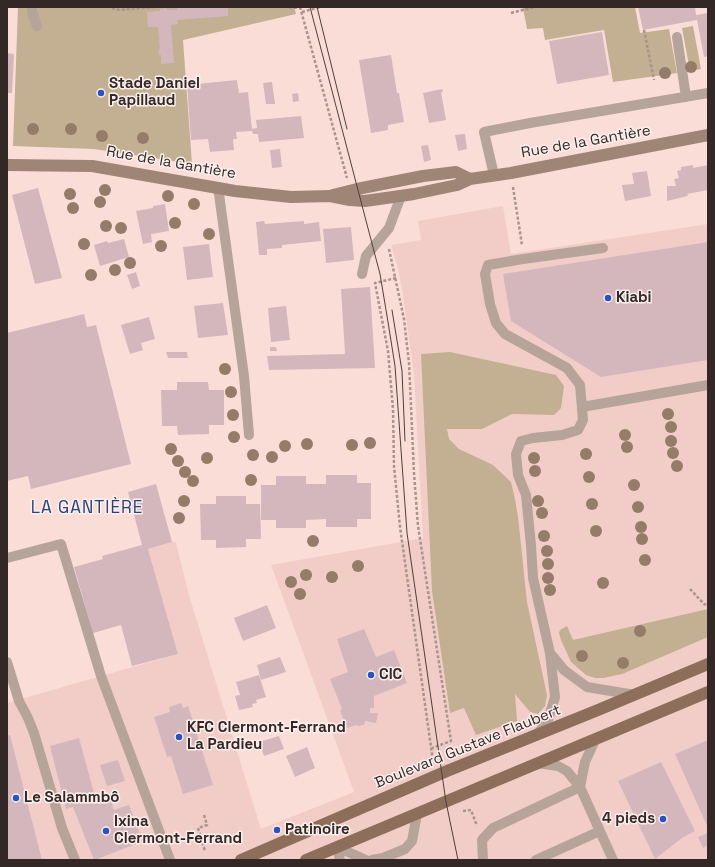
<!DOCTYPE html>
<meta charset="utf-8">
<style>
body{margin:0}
#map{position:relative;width:715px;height:867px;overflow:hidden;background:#fbddd8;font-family:"Space Grotesk",sans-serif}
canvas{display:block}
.frame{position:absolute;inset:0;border:8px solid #332826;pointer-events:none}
</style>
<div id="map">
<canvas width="715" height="867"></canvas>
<div class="frame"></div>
</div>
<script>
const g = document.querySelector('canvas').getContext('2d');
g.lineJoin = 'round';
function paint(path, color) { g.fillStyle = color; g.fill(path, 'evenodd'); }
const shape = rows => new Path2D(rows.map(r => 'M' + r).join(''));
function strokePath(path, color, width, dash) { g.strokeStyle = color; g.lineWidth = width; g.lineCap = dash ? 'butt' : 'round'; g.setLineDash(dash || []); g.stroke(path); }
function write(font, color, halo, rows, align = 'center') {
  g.font = font + ' "Space Grotesk",sans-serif'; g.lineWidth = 3; g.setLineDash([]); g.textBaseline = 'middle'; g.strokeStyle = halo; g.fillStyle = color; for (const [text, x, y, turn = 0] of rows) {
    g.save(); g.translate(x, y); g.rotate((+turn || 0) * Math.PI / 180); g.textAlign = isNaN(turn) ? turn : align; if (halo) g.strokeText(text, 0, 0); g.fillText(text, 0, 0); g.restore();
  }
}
paint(shape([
 [503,206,511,254,708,224,708,860,7,860,7,703,178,654,148,549,172,542,176,542,189,595,261,829,354,792,271,565,423,538,414,375,403,295,398,269,391,245,421,240,418,221]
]), '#f2cdc7');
paint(shape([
 [18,7,294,7,296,14,183,40,192,164,94,149,13,146],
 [529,7,635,7,640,33,669,29,677,73,613,82,604,30,545,40,543,28,527,29,523,8],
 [693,26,701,69,690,71,682,28],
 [450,352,556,375,564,386,561,408,554,415,512,414,482,429,447,429,449,439,459,449,493,465,511,482,515,499,518,517,527,602,547,695,545,706,538,714,530,712,515,694,517,721,476,735,464,708,450,713,432,591,421,354],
 [708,609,708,637,622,674,603,678,595,678,586,675,571,662,561,640,559,633,560,630,567,626,573,640]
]), '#c3af92');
paint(shape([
 [177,7,228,7,228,16,177,20,178,24,171,25,174,63,161,64,161,55,159,55,159,49,160,49,158,27,148,27,147,12,160,11,160,9,167,8,167,10,177,10],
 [638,7,695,7,696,15,708,13,708,56,704,57,697,20,643,30],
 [602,32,609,75,557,84,549,41],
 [7,53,14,54,12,93,7,93],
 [391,55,397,93,399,93,404,122,388,125,388,130,371,133,359,60],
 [237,80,239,93,248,92,252,129,257,128,256,120,301,116,304,138,259,142,258,134,253,134,252,131,236,132,237,139,233,139,234,150,210,152,208,139,191,140,187,85],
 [272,82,275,104,266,104,263,83],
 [442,89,443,92,441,92,446,120,429,123,423,93],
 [298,93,299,101,293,102,292,94],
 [465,134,467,149,458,151,455,135],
 [428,145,431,160,424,162,421,146],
 [280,149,282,167,272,168,270,150],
 [693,165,693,168,708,165,708,190,687,194,688,196,667,201,667,186,676,186,674,179,679,178,677,171,681,170,681,167],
 [647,171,651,196,625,201,622,185,634,184,632,173],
 [38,188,62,278,35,284,12,195],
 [165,204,169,231,151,234,152,242,143,244,136,211,153,208,153,206],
 [264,221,265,224,304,221,304,224,319,222,321,241,282,245,282,248,267,249,267,255,259,255,256,222],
 [351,227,354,260,326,263,323,229],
 [124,239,129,257,100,266,94,245,107,241,108,243],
 [708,242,708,360,601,377,511,321,503,274],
 [209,244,213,277,187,280,183,247],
 [136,272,140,286,132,289,127,275],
 [370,287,375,368,269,370,267,356,345,354,341,289],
 [223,303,228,335,198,338,194,306],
 [286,306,290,340,271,342,268,308],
 [84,314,87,327,96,325,131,464,31,489,28,476,7,481,7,333],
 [149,317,155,339,141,343,143,350,130,354,121,325],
 [270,347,276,347,277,351,270,351],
 [166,352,187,352,188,358,168,358],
 [177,382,208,382,209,390,224,390,224,425,209,425,209,434,178,435,177,426,162,426,161,390,177,390],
 [326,475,357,475,357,483,371,483,371,519,357,519,357,527,326,527,326,519,306,520,306,528,276,528,276,520,261,520,261,485,276,485,276,476,306,476,306,484,326,484],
 [156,484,172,542,148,549,178,654,132,666,121,625,93,633,74,567,103,559,102,556,142,545,128,492],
 [216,496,246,496,246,504,260,504,261,539,246,539,246,547,216,548,216,540,201,540,200,504,216,504],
 [267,605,276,628,243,641,234,618],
 [364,629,376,657,394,650,407,683,374,696,374,708,370,708,370,713,378,713,376,723,365,721,364,725,358,726,356,725,347,728,340,711,342,709,330,679,348,672,337,639],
 [280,657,286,672,261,680,257,665],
 [259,675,266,697,256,700,257,703,252,704,253,707,239,710,235,696,240,695,236,682],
 [181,703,183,708,188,706,213,785,183,794,171,756,167,757,154,717,170,712,169,707],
 [10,735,42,860,7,860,7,736],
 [279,736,284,749,264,756,259,742],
 [79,738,97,804,110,799,114,810,129,805,143,841,95,860,94,860,73,807,66,809,50,746],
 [708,740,708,828,675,754],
 [307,747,315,768,295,777,286,756],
 [118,760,125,781,107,786,100,765],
 [661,762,695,831,682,838,655,859,618,781],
 [708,833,708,845,703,848,698,837]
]), '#d4b7bd');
strokePath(shape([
 [289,7,294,8,299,7],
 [300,7,347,178],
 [112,8,119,10,155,7],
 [302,12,320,7],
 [511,13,534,7],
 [644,30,654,80],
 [513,187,522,245],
 [389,249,404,319,409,363,414,473,418,526,451,741,432,748],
 [396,278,375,283,388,351,393,409,394,466,400,527,433,761],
 [690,589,704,604,708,605],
 [463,811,471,810,477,826],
 [204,815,207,825,198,828,205,851]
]), '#a9938f', 2.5, [3, 2]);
strokePath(shape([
 [32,7,32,12,37,26],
 [677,37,686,97],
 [494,175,484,132,530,123,708,93],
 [218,187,244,376,249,435],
 [362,274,366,256,389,228,401,196],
 [582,407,708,385],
 [7,558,61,544,101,676,170,860],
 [550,653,564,670,587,687,635,695],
 [7,662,19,701,28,718,34,733,62,828,75,860],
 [537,735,548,720,555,697,550,653,533,578,531,545,526,495,518,475,516,454,521,441,533,438,562,435,578,430,583,420,580,385,567,368,505,334,496,323,490,304,485,274,488,265,523,259,603,248],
 [537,763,558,766,567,771,580,787,613,860],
 [580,787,585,762,596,738],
 [337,847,366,860],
 [337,847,340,860],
 [372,860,383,858,405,849,412,841,417,814],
 [483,860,482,840,493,828,580,787],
 [536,860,600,831]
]), '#b6a49a', 10);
strokePath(shape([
 [7,165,92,166,235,191,291,197,330,196,350,200,365,201,414,194,457,185,470,179,511,173,708,135],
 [333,195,357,189,423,176,456,172,470,179]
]), '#9f8575', 12);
strokePath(shape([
 [241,860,447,771,598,710,708,664],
 [306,860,708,692]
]), '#8d6e5b', 12);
strokePath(shape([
 [310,7,380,274,388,322,395,366,407,533,446,802,458,860],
 [317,7,347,129],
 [392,310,402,371,405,441]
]), '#4d3f3d', 1);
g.fillStyle = '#947c69';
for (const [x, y] of [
 [691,67],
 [665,73],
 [33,129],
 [71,129],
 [102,136],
 [143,138],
 [105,190],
 [70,194],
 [168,196],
 [100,202],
 [194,204],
 [73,208],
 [175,223],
 [106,226],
 [121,228],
 [209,234],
 [84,244],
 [161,246],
 [130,263],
 [115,270],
 [91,275],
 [225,369],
 [231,392],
 [668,414],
 [233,415],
 [671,427],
 [625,435],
 [234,437],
 [671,441],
 [370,443],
 [307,444],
 [352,445],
 [285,446],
 [627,447],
 [171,449],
 [673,453],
 [586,454],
 [253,455],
 [272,457],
 [207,458],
 [534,458],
 [178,461],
 [677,466],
 [535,471],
 [185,472],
 [589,477],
 [251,480],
 [193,481],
 [634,485],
 [184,501],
 [538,501],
 [592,504],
 [638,507],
 [542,513],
 [179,518],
 [641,527],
 [596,531],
 [544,536],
 [642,539],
 [313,541],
 [547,551],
 [645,560],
 [548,564],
 [358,566],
 [306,575],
 [332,577],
 [548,578],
 [291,582],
 [603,583],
 [550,590],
 [300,594],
 [640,631],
 [582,656],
 [623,663]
]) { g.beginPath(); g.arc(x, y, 6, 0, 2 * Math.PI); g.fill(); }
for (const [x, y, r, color] of [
 [101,93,4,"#2c52c1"],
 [608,298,4,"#2c52c1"],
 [371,675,4,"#2c52c1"],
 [179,737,4,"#2c52c1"],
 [16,798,4,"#2c52c1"],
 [663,819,4,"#2c52c1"],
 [277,830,4,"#2c52c1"],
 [106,831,4,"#2c52c1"]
]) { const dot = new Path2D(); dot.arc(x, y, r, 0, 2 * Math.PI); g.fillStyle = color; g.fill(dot); strokePath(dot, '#fbefed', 1.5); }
write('bold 15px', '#332826', '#fbefed', [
 ["Stade Daniel",109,84],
 ["Papillaud",109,101],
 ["Kiabi",616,298],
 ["CIC",379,675],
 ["KFC Clermont-Ferrand",187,728],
 ["La Pardieu",187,745],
 ["Le Salammbô",24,798],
 ["4 pieds",655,819,"right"],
 ["Ixina",114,822],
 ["Clermont-Ferrand",114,839],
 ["Patinoire",285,830]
], 'left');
write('15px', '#332826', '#fbefed', [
 ["Rue de la Gantière",586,142,-10],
 ["Rue de la Gantière",171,163,10],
 ["Boulevard Gustave Flaubert",468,747,-22]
]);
g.letterSpacing = '1px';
write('17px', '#2a4079', '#fbefed', [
 ["LA GANTIÈRE",87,508]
]);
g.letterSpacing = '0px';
</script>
